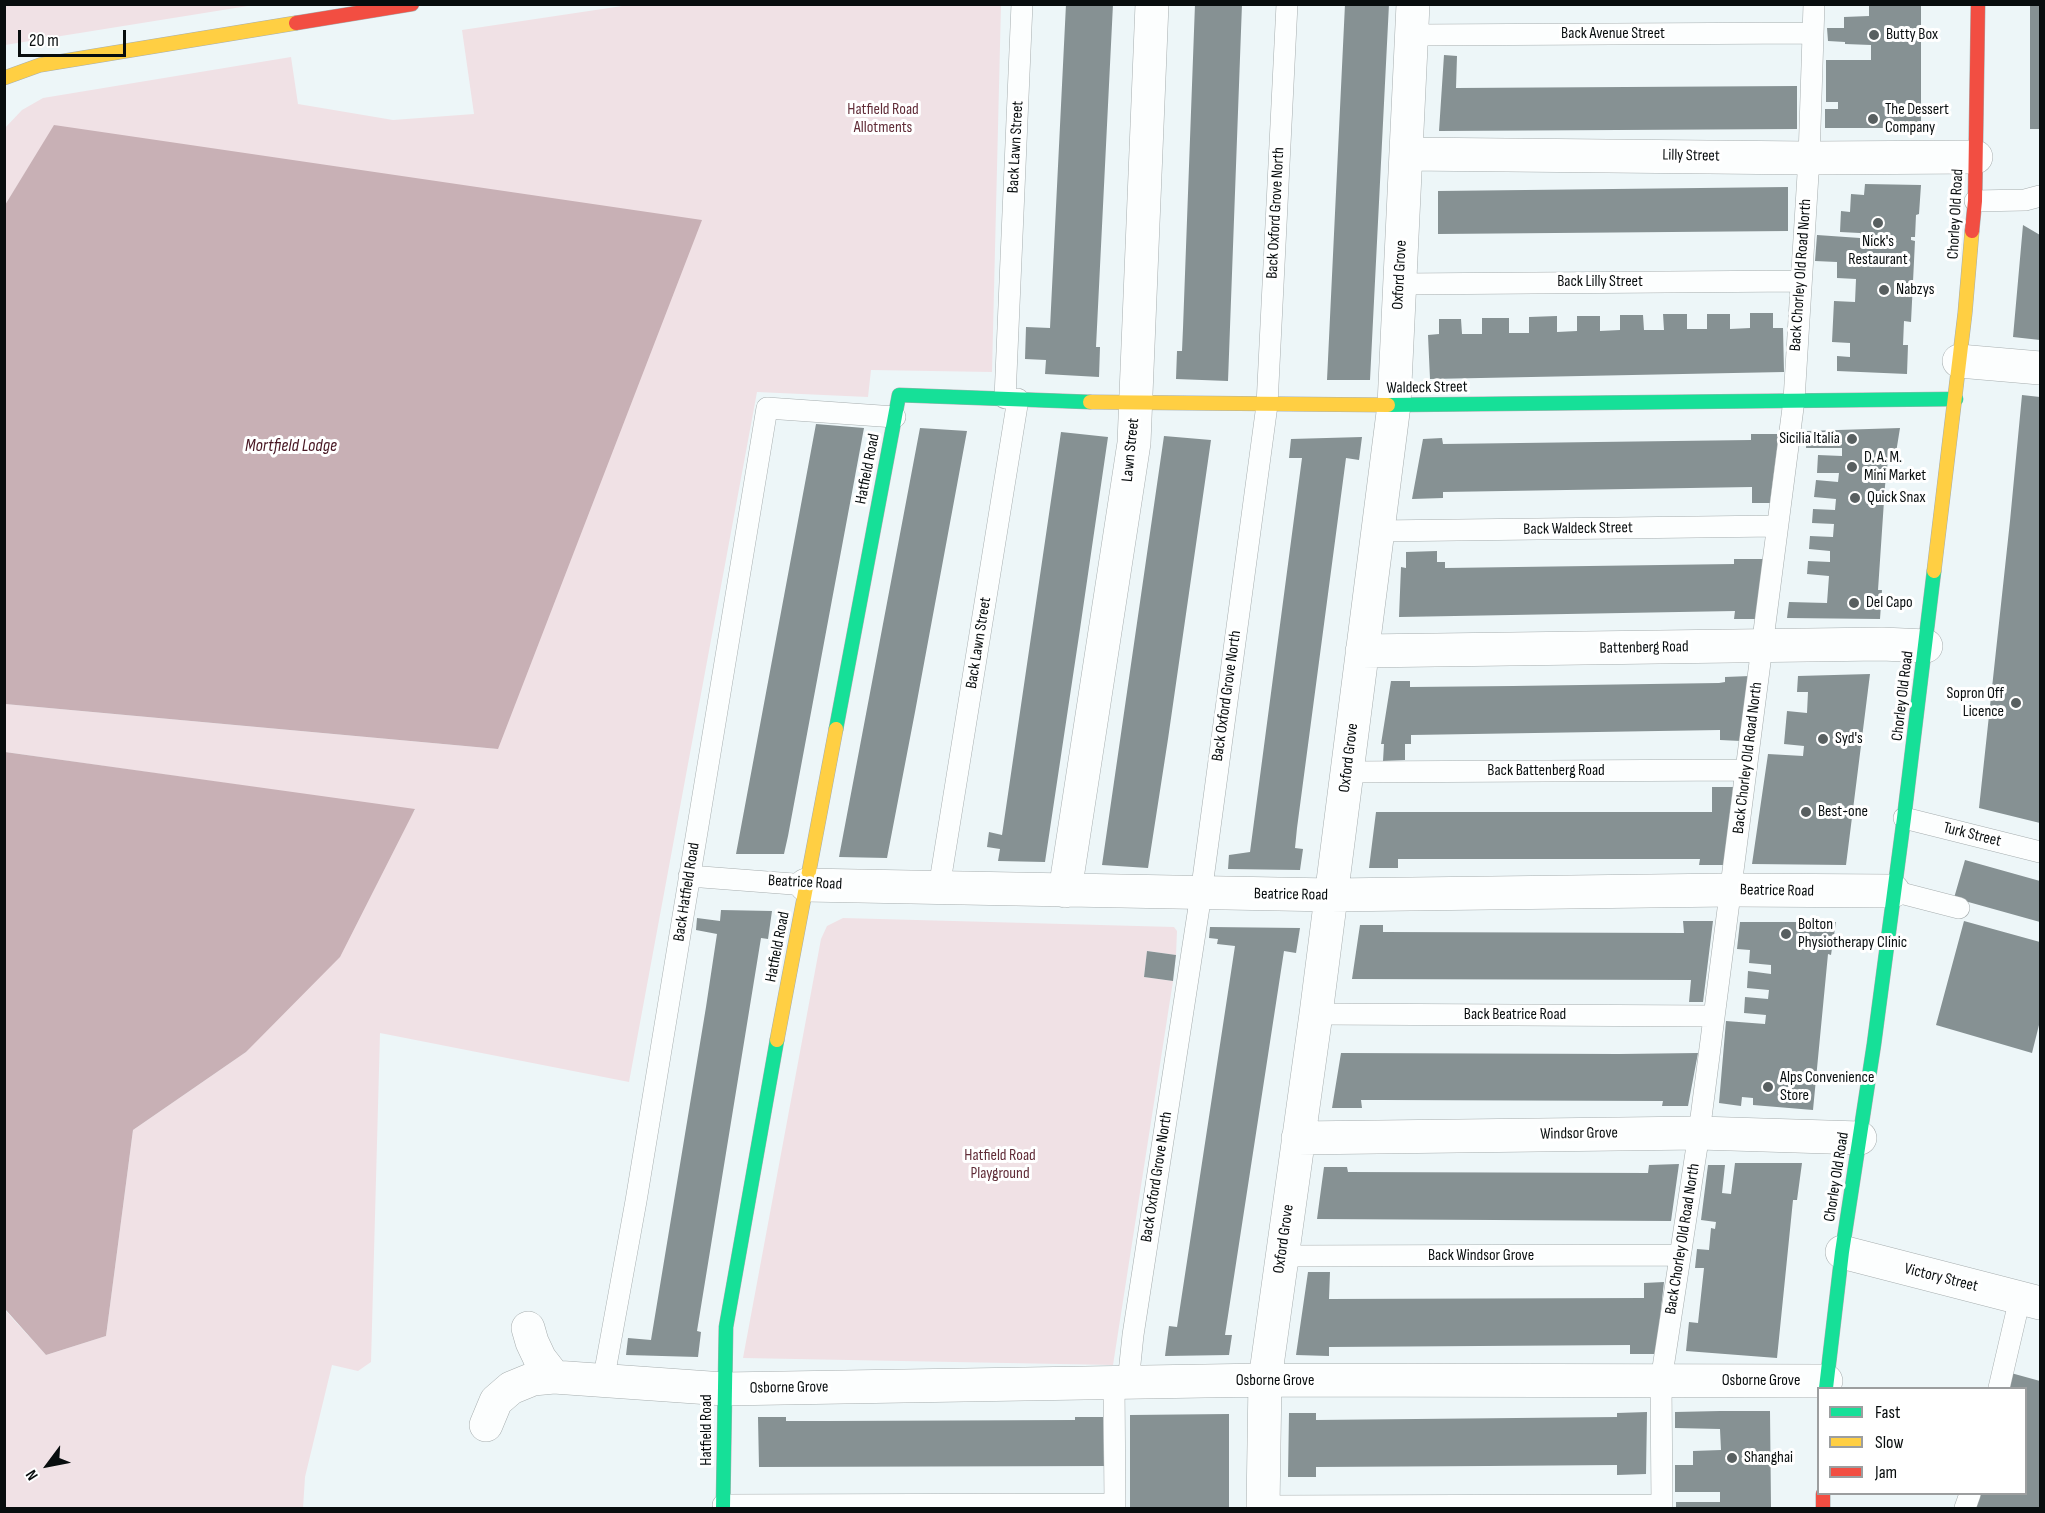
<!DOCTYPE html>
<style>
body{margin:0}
#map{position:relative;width:2045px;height:1513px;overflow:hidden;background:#edf6f8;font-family:"Sofia Sans Condensed",sans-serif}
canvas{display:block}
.frame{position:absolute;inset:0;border:6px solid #080d0e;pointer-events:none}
.legend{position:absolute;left:1817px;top:1387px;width:210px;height:108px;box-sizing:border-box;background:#fff;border:2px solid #9c9e9f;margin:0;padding:8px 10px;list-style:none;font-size:18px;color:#080d0e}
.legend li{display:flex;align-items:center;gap:12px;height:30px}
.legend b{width:30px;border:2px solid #9c9e9f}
.north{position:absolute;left:18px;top:1435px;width:60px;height:60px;-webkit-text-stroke:4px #fff;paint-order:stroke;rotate:238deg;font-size:16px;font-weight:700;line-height:24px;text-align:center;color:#080d0e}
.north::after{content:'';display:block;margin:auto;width:21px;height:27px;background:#080d0e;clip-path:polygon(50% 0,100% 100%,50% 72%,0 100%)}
.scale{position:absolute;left:18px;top:30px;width:108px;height:27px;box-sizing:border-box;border:3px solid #080d0e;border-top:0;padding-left:8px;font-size:18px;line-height:21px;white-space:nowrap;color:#080d0e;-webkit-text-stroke:4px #fff;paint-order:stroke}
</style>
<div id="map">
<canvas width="2045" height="1513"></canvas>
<div class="frame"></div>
<ul class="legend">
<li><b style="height:8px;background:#16e098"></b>Fast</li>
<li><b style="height:8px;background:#ffcf43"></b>Slow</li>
<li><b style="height:8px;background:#f24e42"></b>Jam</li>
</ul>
<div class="north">N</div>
<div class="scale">20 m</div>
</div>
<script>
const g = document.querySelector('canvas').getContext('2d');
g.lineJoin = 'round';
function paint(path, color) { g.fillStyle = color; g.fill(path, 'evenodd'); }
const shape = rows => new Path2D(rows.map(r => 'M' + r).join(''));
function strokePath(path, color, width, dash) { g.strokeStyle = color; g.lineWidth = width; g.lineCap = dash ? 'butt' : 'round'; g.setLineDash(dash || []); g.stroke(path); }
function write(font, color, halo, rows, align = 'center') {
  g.font = font + ' "Sofia Sans Condensed",sans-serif'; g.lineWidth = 6; g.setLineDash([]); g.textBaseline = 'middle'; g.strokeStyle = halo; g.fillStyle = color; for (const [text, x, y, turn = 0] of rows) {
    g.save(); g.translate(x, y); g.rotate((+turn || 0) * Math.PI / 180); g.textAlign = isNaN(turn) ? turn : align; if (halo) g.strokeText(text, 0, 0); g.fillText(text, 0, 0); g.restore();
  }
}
paint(shape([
 [5,4,254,4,254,5,5,45],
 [629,5,1001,5,992,372,871,370,868,397,757,392,629,1082,380,1033,371,1362,358,1371,332,1365,305,1477,303,1508,5,1508,4,1309,46,1355,106,1336,133,1130,246,1052,415,810,5,752,5,704,498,749,55,125,5,205,4,129,22,110,43,98,291,57,298,104,393,120,474,114,462,30],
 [843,918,1174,927,1177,931,1176,955,1147,951,1144,977,1173,981,1113,1365,743,1358,821,939,827,926]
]), '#f0e1e5');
paint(shape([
 [54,125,702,220,498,749,5,704,5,205],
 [5,752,415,809,340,957,246,1052,133,1130,106,1336,46,1355,5,1309]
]), '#c8b0b5');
paint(shape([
 [1066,4,1113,4,1096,347,1100,347,1099,377,1045,374,1046,360,1025,359,1026,327,1050,328],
 [1195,4,1242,4,1228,381,1176,379,1177,351,1182,351,1183,328],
 [1345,4,1389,4,1370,380,1327,380],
 [1869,4,1921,4,1921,128,1825,128,1825,109,1838,109,1838,102,1826,102,1826,60,1871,60,1871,45,1845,44,1845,42,1828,41,1827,28,1844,28,1844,17,1869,16],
 [2030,4,2040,4,2040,129,2030,129],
 [1444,55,1457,56,1456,88,1797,86,1797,129,1439,131],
 [1865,184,1921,185,1919,214,1916,215,1915,237,1911,237,1911,240,1915,241,1911,322,1904,321,1903,345,1908,345,1907,374,1837,371,1837,356,1850,357,1850,343,1832,342,1834,301,1855,302,1856,279,1837,278,1837,262,1815,261,1817,235,1860,238,1860,233,1840,232,1841,211,1850,212,1851,194,1864,195],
 [1788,187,1788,231,1438,234,1438,191],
 [2023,225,2040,235,2040,340,2013,337],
 [1750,313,1773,313,1773,328,1783,328,1784,372,1430,379,1428,335,1439,334,1439,319,1461,319,1462,334,1482,334,1482,318,1509,318,1509,333,1529,333,1529,317,1557,316,1557,332,1577,331,1577,316,1600,316,1600,331,1620,330,1620,315,1643,315,1644,330,1664,330,1663,314,1687,314,1687,329,1707,329,1707,314,1730,314,1730,329,1750,328],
 [2022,395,2040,397,2040,823,1979,808,2010,521],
 [816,424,864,428,788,836,784,854,736,854],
 [920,428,967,431,915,712,887,858,839,857],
 [1900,428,1895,459,1888,460,1885,486,1878,590,1882,590,1880,619,1787,618,1789,602,1827,603,1829,576,1807,574,1808,561,1830,562,1830,551,1809,549,1810,536,1833,537,1834,524,1812,523,1813,509,1835,510,1836,499,1814,497,1816,480,1838,482,1839,473,1817,473,1818,455,1842,456,1842,448,1806,448,1807,431],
 [1061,432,1108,437,1080,629,1045,862,998,861,1000,849,987,847,989,832,1002,835],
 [1751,434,1779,434,1770,503,1752,503,1752,487,1443,492,1443,498,1412,499,1423,439,1442,438,1443,444,1751,440],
 [1164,436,1211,440,1168,739,1148,868,1102,865],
 [1362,437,1359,460,1346,458,1297,828,1295,848,1303,849,1300,870,1228,869,1229,855,1250,852,1302,458,1289,458,1291,439],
 [1437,551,1437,562,1445,562,1445,568,1734,564,1734,559,1764,559,1755,619,1734,619,1735,611,1399,617,1401,567,1406,568,1406,552],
 [1870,674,1846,865,1752,864,1768,754,1803,756,1804,746,1784,744,1787,711,1807,713,1808,692,1797,692,1798,676],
 [1750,676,1741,741,1720,740,1720,730,1411,735,1411,744,1405,744,1405,760,1383,761,1384,744,1381,744,1391,681,1410,681,1410,687,1513,686,1719,683,1725,682,1725,677],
 [1712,787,1733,787,1724,865,1699,865,1700,859,1398,859,1398,868,1369,868,1376,812,1712,812],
 [1965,860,2040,881,2040,922,1954,898],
 [721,910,772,911,768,939,761,938,697,1331,701,1332,698,1357,626,1355,628,1338,651,1340,706,1007,717,934,696,930,697,918,720,921],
 [1683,921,1713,921,1703,1002,1689,1002,1691,980,1352,979,1360,925,1383,925,1383,932,1684,933],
 [1964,921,2040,942,2040,1021,2032,1053,1936,1025],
 [1740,922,1836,922,1831,955,1828,954,1813,1110,1753,1105,1753,1098,1742,1097,1741,1106,1719,1103,1726,1021,1765,1024,1766,1015,1744,1013,1745,997,1768,999,1769,990,1747,988,1748,971,1771,974,1771,965,1749,963,1750,950,1737,949],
 [1210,927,1300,928,1296,953,1284,951,1225,1335,1232,1335,1229,1355,1165,1356,1169,1326,1177,1327,1235,946,1217,944,1218,939,1209,938],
 [1147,951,1176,955,1173,981,1144,977],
 [1341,1053,1619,1054,1698,1053,1688,1106,1662,1106,1663,1101,1383,1100,1361,1100,1362,1108,1332,1108],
 [1735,1163,1802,1163,1797,1200,1793,1200,1777,1358,1686,1351,1689,1322,1698,1323,1704,1268,1695,1268,1697,1249,1709,1250,1711,1228,1715,1229,1716,1222,1701,1220,1708,1165,1725,1165,1722,1193,1731,1194],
 [1679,1164,1671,1221,1317,1219,1324,1167,1347,1167,1348,1172,1648,1173,1649,1165],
 [1308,1272,1330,1272,1329,1299,1644,1298,1644,1283,1664,1282,1656,1354,1630,1354,1630,1345,1329,1347,1329,1356,1296,1355],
 [2011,1373,2040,1381,2040,1508,1976,1508,1980,1494,2026,1494,2026,1388,2007,1388],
 [1720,1411,1770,1411,1771,1508,1676,1508,1676,1502,1720,1502,1720,1492,1675,1492,1675,1465,1693,1465,1693,1451,1721,1450,1720,1429,1675,1428,1675,1412],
 [1647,1412,1646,1474,1617,1475,1617,1465,1488,1466,1316,1467,1316,1477,1288,1477,1289,1413,1316,1413,1316,1420,1617,1417,1617,1413],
 [1229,1414,1229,1508,1130,1508,1130,1415],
 [758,1417,786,1417,786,1421,830,1421,1075,1420,1075,1417,1103,1417,1104,1466,759,1467]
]), '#869193');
const lane = shape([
 [1412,35,1813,33],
 [1975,201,2025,200,2040,196],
 [1400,284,1801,281],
 [1005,398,1022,4],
 [1378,531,1777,526],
 [1347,772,1746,770],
 [1904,818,2040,852],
 [689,876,806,885],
 [939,888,1018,399],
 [1893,891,1959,908],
 [1316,1014,1714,1016],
 [1282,1256,1680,1255],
 [603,1382,636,1201,767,408,895,417],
 [1114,1383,1115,1508],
 [1128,1383,1133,1335,1201,894,1267,405,1287,4],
 [1999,1388,2020,1298],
 [723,1505,1115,1504],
 [1263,1506,1662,1505],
 [1662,1508,1661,1381,1699,1133,1794,400,1809,158,1814,4],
 [1965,1508,1970,1494]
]);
const street = shape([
 [1406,154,1809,158,1976,157],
 [1959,361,2040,368],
 [1362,651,1882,644,1926,646],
 [806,885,1331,895,1730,890,1893,891],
 [1065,891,1134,443,1152,4],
 [1298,1138,1699,1133,1860,1138],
 [1842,1252,2040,1303],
 [528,1328,532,1342,540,1359,554,1377],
 [486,1425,496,1401,511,1388,533,1379,554,1377,724,1389,1265,1380,1826,1381],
 [1263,1508,1265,1380,1316,1014,1394,405,1413,4]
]);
const fast = shape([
 [1388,405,1956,399],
 [836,729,899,395,1090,402],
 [1826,1388,1842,1252,1874,1044,1904,818,1934,571],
 [723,1508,726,1327,777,1040]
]);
const slow = shape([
 [4,78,40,65,296,23],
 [1090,402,1388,405],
 [1934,571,1965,313,1972,231],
 [777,1040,836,729]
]);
const jam = shape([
 [296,23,412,4],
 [1972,231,1975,201,1978,4],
 [1823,1494,1823,1508]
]);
strokePath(lane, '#a7aeaf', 22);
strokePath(street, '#a7aeaf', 34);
strokePath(fast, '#a7aeaf', 15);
strokePath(slow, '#a7aeaf', 15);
strokePath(jam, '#a7aeaf', 15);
strokePath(lane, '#fcfefe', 21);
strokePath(street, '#fcfefe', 33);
strokePath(fast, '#16e098', 14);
strokePath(slow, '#ffcf43', 14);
strokePath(jam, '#f24e42', 14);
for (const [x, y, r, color] of [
 [1874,35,6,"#585f60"],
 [1873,119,6,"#585f60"],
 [1878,223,6,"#585f60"],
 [1884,290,6,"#585f60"],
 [1852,439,6,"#585f60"],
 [1852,467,6,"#585f60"],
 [1855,498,6,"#585f60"],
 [1854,603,6,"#585f60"],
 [2016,703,6,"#585f60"],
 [1823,739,6,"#585f60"],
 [1806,812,6,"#585f60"],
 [1786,934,6,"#585f60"],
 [1768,1087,6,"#585f60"],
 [1732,1458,6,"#585f60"]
]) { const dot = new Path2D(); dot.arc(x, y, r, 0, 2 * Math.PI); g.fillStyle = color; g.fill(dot); strokePath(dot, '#fff', 2); }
write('16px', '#080d0e', '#fff', [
 ["Back Avenue Street",1613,34],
 ["Back Lawn Street",1016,147,-87],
 ["Lilly Street",1691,156,1],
 ["Back Oxford Grove North",1276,213,-87],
 ["Chorley Old Road",1956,214,-87],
 ["Oxford Grove",1400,275,-87],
 ["Back Chorley Old Road North",1801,275,-86],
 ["Back Lilly Street",1600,282],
 ["Waldeck Street",1427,388,-1],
 ["Lawn Street",1131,450,-84],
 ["Hatfield Road",868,469,-79],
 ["Back Waldeck Street",1578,529,-1],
 ["Back Lawn Street",979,643,-81],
 ["Battenberg Road",1644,648,-1],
 ["Back Oxford Grove North",1227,696,-82],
 ["Chorley Old Road",1903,696,-83],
 ["Oxford Grove",1349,758,-83],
 ["Back Chorley Old Road North",1748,758,-83],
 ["Back Battenberg Road",1546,771],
 ["Turk Street",1972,835,14],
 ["Beatrice Road",805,883,3],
 ["Beatrice Road",1777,891,1],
 ["Back Hatfield Road",687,892,-81],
 ["Beatrice Road",1291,895,1],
 ["Hatfield Road",778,947,-79],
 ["Back Beatrice Road",1515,1015],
 ["Windsor Grove",1579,1134,-1],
 ["Back Oxford Grove North",1157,1177,-81],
 ["Chorley Old Road",1837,1177,-81],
 ["Oxford Grove",1284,1239,-82],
 ["Back Chorley Old Road North",1683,1239,-81],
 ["Back Windsor Grove",1481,1256],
 ["Victory Street",1941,1278,14],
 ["Osborne Grove",1275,1381],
 ["Osborne Grove",1761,1381],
 ["Osborne Grove",789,1388,-1],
 ["Hatfield Road",707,1430,-90]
]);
write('16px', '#080d0e', '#fff', [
 ["Butty Box",1886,35],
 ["The Dessert",1885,110],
 ["Company",1885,128],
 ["Nick's",1878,242,"center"],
 ["Restaurant",1878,260,"center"],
 ["Nabzys",1896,290],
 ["Sicilia Italia",1840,439,"right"],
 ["D. A. M.",1864,458],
 ["Mini Market",1864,476],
 ["Quick Snax",1867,498],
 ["Del Capo",1866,603],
 ["Sopron Off",2004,694,"right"],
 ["Licence",2004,712,"right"],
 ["Syd's",1835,739],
 ["Best-one",1818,812],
 ["Bolton",1798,925],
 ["Physiotherapy Clinic",1798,943],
 ["Alps Convenience",1780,1078],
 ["Store",1780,1096],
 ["Shanghai",1744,1458]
], 'left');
write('16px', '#612d38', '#fff', [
 ["Hatfield Road",883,110],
 ["Allotments",883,128],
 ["Hatfield Road",1000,1156],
 ["Playground",1000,1174]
]);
write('italic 18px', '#471622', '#fff', [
 ["Mortfield Lodge",291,446]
]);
</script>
